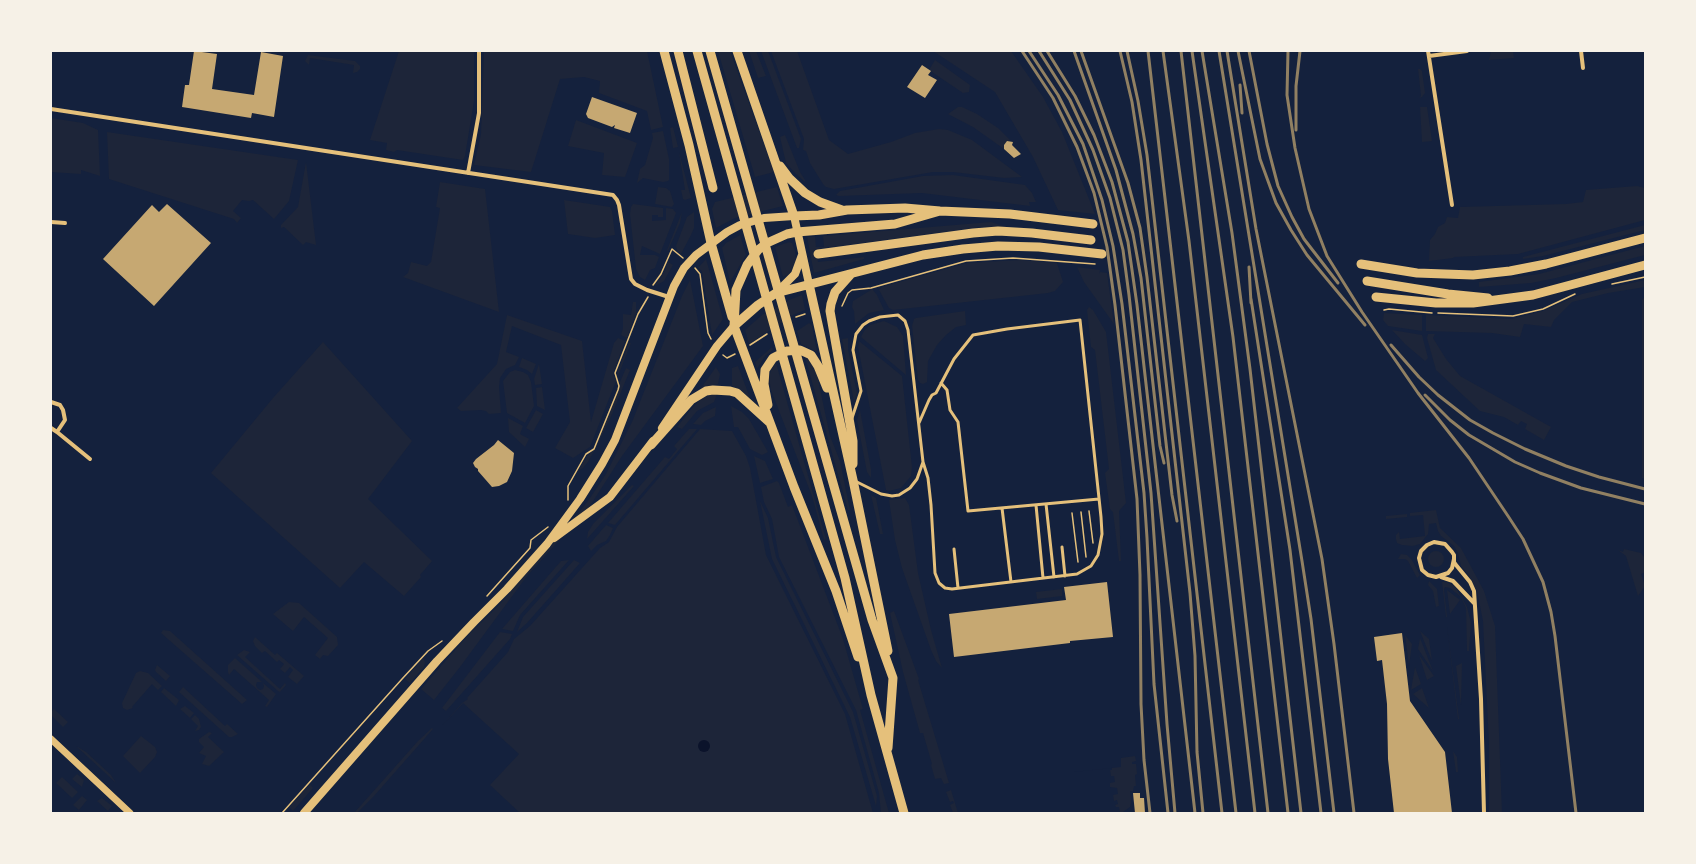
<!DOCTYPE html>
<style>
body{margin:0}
#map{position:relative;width:1696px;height:864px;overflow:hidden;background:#14213d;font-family:"Source Sans 3",sans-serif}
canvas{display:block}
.frame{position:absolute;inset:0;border:52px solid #f6f1e7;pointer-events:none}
</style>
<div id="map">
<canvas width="1696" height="864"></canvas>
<div class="frame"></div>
</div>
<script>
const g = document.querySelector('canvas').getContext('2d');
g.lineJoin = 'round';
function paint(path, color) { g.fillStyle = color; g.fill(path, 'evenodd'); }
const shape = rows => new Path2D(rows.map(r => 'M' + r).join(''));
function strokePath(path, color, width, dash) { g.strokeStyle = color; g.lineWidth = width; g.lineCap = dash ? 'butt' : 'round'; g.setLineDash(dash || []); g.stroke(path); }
paint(shape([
 [399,51,474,51,474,101,465,156,463,160,397,150,394,152,386,150,387,143,370,140],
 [484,51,647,51,663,127,651,130,647,111,599,93,600,81,584,77,560,79,531,172,474,165,481,134],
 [718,51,730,51,774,172,755,177],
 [749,51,756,51,766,76,758,78],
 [761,51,768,51,801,139,799,148,797,148],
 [771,51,797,51,829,140,848,154,891,142,915,133,939,129,948,130,972,140,1022,177,1004,178,953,172,933,172,834,189,826,187,823,184,810,163,806,151,803,150,804,139],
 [933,51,1011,51,1043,97,1062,132,1095,214,1058,210,1033,157,995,92],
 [1491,51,1513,51,1514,58,1489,60],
 [308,55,355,61,360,66,360,69,357,72,353,73,354,65,310,58,309,65,305,61],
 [935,60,970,85,969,92,963,93,929,70],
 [1418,69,1420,69,1422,71,1425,93,1422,97,1419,98,1421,96],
 [958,107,962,107,977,114,998,128,1010,140,1004,145,1004,149,973,127,948,114],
 [1420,107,1427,107,1432,141,1422,142],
 [51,118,83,123,98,130,100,176,81,170,81,174,51,172],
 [576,120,637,143,625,177,602,175,604,153,568,146],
 [673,127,678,147,673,148,670,128],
 [663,131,669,159,669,180,668,181,663,182,643,178,637,183,640,169,645,165,653,138,652,133],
 [107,132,298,160,289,201,274,219,253,200,249,201,242,200,233,211,241,218,237,223,234,219,109,179],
 [785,135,800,172,805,180,805,182,796,174,786,163,780,137],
 [679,152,691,198,685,200,683,199,681,190,685,190],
 [306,162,316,245,306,242,303,245,284,227,281,228,281,225,298,207],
 [953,175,1025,185,1032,193,1036,202,1029,202,1030,206,922,193,839,196,836,195,840,191,923,176],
 [440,182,485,189,499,312,403,277,408,273,411,262,427,266,431,262,440,208,436,207],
 [1637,186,1645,188,1645,220,1518,254,1454,257,1453,258,1429,261,1430,240,1435,234,1438,227,1445,223,1447,217,1458,218,1460,207,1566,204,1583,202,1586,190],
 [658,187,666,188,670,191,674,204,672,207,655,204],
 [777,187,783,206,735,218,716,228,712,209,715,202],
 [564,200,610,207,612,211,615,235,595,238,568,234],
 [633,204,663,208,663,217,658,217,658,215,652,215,652,221,666,220,666,208,673,209,676,213,660,254,642,246,640,255,655,255,659,257,655,268,650,270,645,280,640,277,636,269,630,214,631,207],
 [682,212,680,223,668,251,667,250],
 [694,212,694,228,691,235,681,254,677,250,676,246,687,217],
 [991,222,1006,227,981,227,816,249,818,262,864,257,864,259,814,273,807,237,815,237,816,247,824,247,823,236],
 [1645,225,1645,230,1543,256,1523,259,1523,257],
 [740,235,746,255,730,282,722,248,726,243],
 [789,242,792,243,795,251,796,261,789,274,783,277,775,247],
 [1645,246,1645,255,1556,278,1531,283,1479,287,1479,282,1539,274],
 [706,259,723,319,712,335,702,271,698,268],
 [1020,260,1057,263,1063,282,1055,291,1048,293,893,310,889,308,879,290,882,287,967,263],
 [668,262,673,265,664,281,655,286,664,273],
 [1077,267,1100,270,1099,274,1100,272,1107,273,1114,324,1084,282],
 [690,280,703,346,622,456,590,506,527,576,460,667,434,700,421,689,469,634,498,606,566,529,588,501,606,474,632,422,682,296],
 [1645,280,1645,287,1608,293,1572,302,1554,320,1551,327,1524,324,1520,337,1492,333,1426,331,1426,315,1512,319,1543,311,1582,294],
 [871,290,873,290,877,295,884,310,869,313,855,324,854,311,852,307,853,301],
 [802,295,805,310,793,315,749,344,745,330,762,315,789,300],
 [1645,296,1645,479,1642,478,1642,300],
 [633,302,636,302,636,313,627,338,621,335,623,328,623,314,631,315],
 [1089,307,1093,310,1106,332,1126,503,1119,511,1121,561,1119,561,1113,512,1110,509,1105,473,1109,469,1095,350,1091,347,1087,310],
 [965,311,966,325,956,327,946,335,937,345,928,361,927,382,923,384,920,383,918,380,912,326,914,319,916,318],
 [1384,313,1422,315,1422,331,1388,326,1383,320],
 [507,315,582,341,591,422,614,343,618,338,625,341,613,373,616,381,590,447,573,458,555,448,570,422,561,345,512,326,506,352,519,357,515,365,506,369,500,378,499,387,501,413,489,414,486,411,481,410,461,411,457,408,497,364],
 [884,321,897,327,903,336,906,375,861,337,864,331,870,325],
 [809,323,812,326,817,352,801,344,797,331],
 [1392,330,1422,335,1428,358,1425,361,1405,344],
 [1428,334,1435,334,1433,338,1446,359,1460,376,1551,427,1544,440,1525,429,1527,424,1521,421,1518,425,1504,417,1480,411,1436,370,1427,338],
 [848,338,848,349,857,393,854,402,842,339],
 [859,341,902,376,912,467,911,476,901,488,889,491,886,490,858,347],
 [323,342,412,441,368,499,432,561,420,575,421,577,404,596,364,562,340,588,211,473,273,398],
 [629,343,631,343,618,376,617,373],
 [772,347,773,350,765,356,757,369,755,362],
 [805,357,808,359,816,370,830,436,840,461,850,510,848,510],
 [522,358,536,364,532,374,527,370,519,367],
 [776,363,826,539,824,540,812,496,771,390,769,378,771,370],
 [539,364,542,384,535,385,534,379],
 [738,366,750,398,750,399,742,391,732,386,732,368],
 [716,367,720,374,718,384,701,388],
 [626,368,630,370,610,419,594,451,588,462,583,468,578,471,587,456,594,450,619,390,620,382],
 [515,370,523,372,528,375,531,382,534,406,525,423,507,413,503,381,510,372],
 [542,387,545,410,537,406,536,388],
 [717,394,714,402,697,411,682,429,677,427,692,408,699,401,707,396],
 [731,406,742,412,749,419,768,452,762,455,750,449,738,427,734,427],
 [716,407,715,416,705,421,701,425,693,424,703,413],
 [536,410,543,414,533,432,526,428],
 [860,410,871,469,871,478,867,472,857,420],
 [508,418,523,426,520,434,529,439,525,447,509,432],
 [689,429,697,429,615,525,608,523,665,457,669,459,677,449,674,446],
 [700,429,732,431,746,456,750,468,766,555,845,714,873,813,520,813,490,785,519,754,463,703,442,726,462,703,468,699,467,698,508,652,514,639,530,626,600,548,609,542,617,527],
 [754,456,765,461,773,479,760,483],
 [777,481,779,483,788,507,792,505,843,639,863,709,860,710,889,813,881,813,879,793,856,710,779,557,772,519,764,502,761,487],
 [632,485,634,486,587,539,588,532,593,524],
 [871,495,876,498,883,534,880,534],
 [905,498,909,505,918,573,931,630,942,668,936,661,931,650,902,568,895,540,889,500],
 [760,501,768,518,776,557,853,712,877,796,876,806,850,717,772,559],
 [1436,510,1440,528,1461,548,1484,591,1495,626,1502,813,1489,813,1489,745,1483,621,1477,591,1469,576,1461,566,1458,553,1454,546,1441,536,1438,531,1436,523,1429,524,1428,534,1420,544,1413,546,1402,545,1397,543,1396,539,1396,535,1399,532,1400,539,1425,536,1423,515,1410,516,1410,513],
 [1407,514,1407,517,1386,519,1386,516],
 [606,525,613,528,610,535,606,541,597,545,591,551,588,546],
 [1624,549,1641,553,1645,558,1645,572,1641,574,1645,586,1638,596,1626,556,1618,550,1623,552],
 '1428 559a8 8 0 1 1 16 0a8 8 0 1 1-16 0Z',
 [1401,554,1407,555,1412,560,1420,575,1417,578,1408,561,1405,559,1398,559],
 [569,560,520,615,513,631,502,629,561,561],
 [574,560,580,563,527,623,517,632,523,617],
 [1429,581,1437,589,1439,606,1436,607,1433,591,1428,585],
 [1442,582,1447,582,1455,586,1467,607,1471,623,1469,651,1467,651,1466,608,1461,597,1450,588,1445,587,1444,589,1447,617,1446,617],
 [1062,589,1062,596,1037,599,1036,592],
 [1447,590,1460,600,1450,614],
 [289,602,299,603,337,637,338,645,328,656,323,655,320,659,315,655,328,638,304,617,293,631,274,615,273,614],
 [894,611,919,679,918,680,949,783,944,784,941,778,935,779,931,765,932,764,923,733,920,733,903,672,890,613],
 [1447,626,1459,719,1458,719],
 [163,630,170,631,247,700,242,704,161,633],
 [1420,631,1429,639,1432,661],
 [500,632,512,634,510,639,446,711,442,708],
 [1405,635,1412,644,1409,666],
 [255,637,275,655,277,653,304,676,297,684,288,677,293,670,290,667,285,673,280,669,284,664,279,660,277,662,265,651,262,653,255,646,253,641],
 [1420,638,1433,671,1418,649],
 [244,650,250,652,245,657,280,689,285,683,286,685,280,692,278,691,237,655],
 [1419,655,1434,676,1427,680],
 [235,658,262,682,257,682,256,685,257,688,260,690,263,689,264,686,263,683,276,694,267,707,265,706,269,700,234,669,229,675,228,672,228,665],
 [423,658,425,662,424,667,410,683,405,679],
 [1462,663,1461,705,1456,666],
 [157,665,170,676,166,681,156,672,155,670],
 [1415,667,1421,684,1411,690],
 [140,671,148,673,162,686,158,690,152,684,132,707,133,708,127,710,123,708,122,703,136,673],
 [183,687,225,726,227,724,238,734,232,737,229,737,179,692],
 [164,688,179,700,176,706,161,692],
 [1422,688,1429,708,1413,694],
 [185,706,194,713,190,718,180,709],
 [54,709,68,722,63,727,51,715,51,712],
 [195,715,199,719,201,727,199,730,195,731,198,726,191,719],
 [432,728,433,729,374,796,357,813,354,813,418,741],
 [209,732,212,733,208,737,224,752,209,766,202,764,206,756,199,753,204,747,199,742,199,739],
 [141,736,155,747,157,752,155,757,140,773,123,756],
 [76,746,86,752,111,775,116,783],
 [1453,751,1457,757,1458,772,1456,772],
 [1135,756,1136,761,1132,762,1132,764,1136,764,1137,774,1135,775,1136,786,1134,786,1133,791,1130,791,1131,802,1130,807,1123,812,1120,812,1119,807,1116,807,1115,805,1118,804,1117,800,1114,801,1113,795,1118,794,1117,788,1110,787,1110,783,1115,782,1114,776,1111,776,1110,770,1112,770,1112,768,1064,773,1121,767,1121,758],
 [77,774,84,780,82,787,72,779],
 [62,777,78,792,72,798,56,783],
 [310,784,313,788,293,811,289,807],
 [951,790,958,813,953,813,950,805,954,803,953,801,950,802,946,792],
 [82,796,87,800,79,810,73,805],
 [102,798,112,806,108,811,97,801]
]), '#1d2539');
paint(shape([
 '698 746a6 6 0 1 1 12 0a6 6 0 1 1-12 0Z'
]), '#0b132b');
paint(shape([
 [194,51,217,54,212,89,254,95,261,52,283,56,274,117,252,113,251,118,182,107,185,85,189,85],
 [922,65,931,71,928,75,937,80,925,98,907,87],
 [592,97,637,113,630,133,614,128,615,125,612,127,588,118,586,114],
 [1007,141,1013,142,1012,145,1021,154,1014,158,1004,149,1004,145],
 [167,204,211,243,154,306,103,259,152,205,159,212],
 [498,440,514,453,512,471,507,482,499,486,492,487,478,471,478,469,475,467,473,463,476,459,494,445],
 [1107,582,1113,637,1070,641,1070,643,954,657,949,614,1066,600,1064,587],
 [1402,633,1410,701,1445,752,1452,813,1394,813,1388,759,1387,704,1382,660,1377,661,1374,637],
 [1133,793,1140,793,1140,798,1144,798,1145,813,1135,813]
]), '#c6a872');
strokePath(shape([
 [695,268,700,274,708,333,711,339],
 [1612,284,1645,277],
 [653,285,661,274,672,249,683,258],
 [842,306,848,293,852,290,871,288,966,261,1013,258,1095,264],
 [1384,310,1389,309,1432,313],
 [1438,313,1513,316,1543,309,1575,294],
 [796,317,805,314],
 [750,345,767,334],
 [723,355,727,358,735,354],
 [568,500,568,486,586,454,594,449,618,390,619,386,615,373,638,314,648,297],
 [1089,511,1093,543],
 [1081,512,1086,557],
 [1072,513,1078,562],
 [487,596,530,548,531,540,548,527],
 [282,813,402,679,428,651,442,641]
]), '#e5c07b', 1.5);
strokePath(shape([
 [941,383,947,390,950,410,958,422,968,511,1099,499],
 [852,418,861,391,853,350,856,334,863,325,869,321,880,317,898,315,905,321,908,330,923,462,917,479,910,488,899,495,892,496,881,494,855,481],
 [919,423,929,400,932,395,936,393,954,359,973,335,1007,329,1080,320,1101,517,1102,534,1098,555,1091,566,1077,574,952,589,945,588,939,583,935,573,931,505,928,478,923,462],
 [1046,504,1054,577],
 [1036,505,1043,578],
 [1002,508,1011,582],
 [1062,547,1065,576],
 [954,549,958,588]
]), '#e5c07b', 3);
strokePath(shape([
 [1428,51,1452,205],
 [1581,51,1583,68],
 [1429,56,1467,51],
 [51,109,613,195,617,200,619,205,631,279,635,284,647,290,669,297],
 [468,173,479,113,479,51],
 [51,222,65,223],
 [51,402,60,405,63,410,65,420,57,432,51,428],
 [57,432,90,459],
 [1454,559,1452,568,1448,573,1436,577,1428,575,1422,570,1419,558,1421,551,1427,545,1434,542,1445,544,1452,552,1454,555,1454,562,1456,565,1470,582,1474,591,1481,699,1484,813],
 [1441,577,1453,581,1474,603]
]), '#e5c07b', 4);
strokePath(shape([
 [51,739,130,813]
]), '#e5c07b', 7);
strokePath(shape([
 [776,293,795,274,802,255],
 [662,428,717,346,734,326],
 [554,538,610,497,653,441],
 [304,813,437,661,474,622,507,589,547,544,580,499,602,464,615,440,674,286,684,268,696,255,727,232,740,225,764,218,794,216,809,284]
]), '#e5c07b', 8);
strokePath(shape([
 [664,51,689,145,711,243,732,317],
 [678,51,713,188],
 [697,51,845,578,871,695,904,813],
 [710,51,872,620,893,678,888,748],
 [737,51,794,216,819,215,847,210,905,208,940,211,1010,214,1093,224],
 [780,166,789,178,805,193,820,202,842,210],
 [818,254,973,233,998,231,1032,233,1091,240],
 [1361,264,1417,273,1473,275,1510,271,1546,264,1645,238],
 [851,274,835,292,831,304,830,311,853,441,853,464],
 [1367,281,1448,294,1488,298],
 [809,284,853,480,888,651],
 [1376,297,1436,303,1473,303,1533,295,1645,265],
 [734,326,758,305,776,293,923,255,963,249,998,246,1039,247,1102,254],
 [768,405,764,384,765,370,773,358,787,351,800,350,811,355,818,366,827,388],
 [651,445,691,400,706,391,713,390,730,391,737,393,769,422],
 [858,657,836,591,794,487,743,350,734,326,736,290,747,265,758,250,767,243,787,234,797,232,895,224,940,211]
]), '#e5c07b', 9);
strokePath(shape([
 [1022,51,1053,98,1077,147,1094,193,1107,247,1115,305,1137,499,1140,575,1141,704,1144,760,1150,813],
 [1029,51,1058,95,1083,144,1102,200,1113,246,1122,304,1144,493,1147,538,1154,684,1168,813],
 [1039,51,1070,100,1093,150,1110,198,1123,250,1129,295,1151,493,1167,724,1175,813],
 [1047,51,1075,96,1094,135,1112,182,1128,242,1137,305,1195,813],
 [1074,51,1116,170,1133,234,1141,278,1160,446,1164,463],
 [1081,51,1128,183,1140,228,1147,277,1172,495,1177,521],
 [1120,51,1132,102,1141,160,1190,593,1195,656,1197,752,1203,813],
 [1127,51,1138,101,1147,155,1222,813],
 [1148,51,1236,813],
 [1163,51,1189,241,1255,813],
 [1181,51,1268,813],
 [1192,51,1233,337,1288,813],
 [1202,51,1232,233,1250,369,1301,813],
 [1219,51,1302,561,1311,619,1334,813],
 [1227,51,1256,229,1322,559,1334,644,1354,813],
 [1238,51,1260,159,1276,203,1291,230,1307,255,1365,325],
 [1249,51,1267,144,1278,186,1292,217,1304,239,1338,283],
 [1288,51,1287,95,1295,148,1309,209,1327,256,1362,312,1418,393,1469,458,1508,516,1523,539,1543,582,1551,612,1555,636,1576,813],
 [1240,85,1242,113],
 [1296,130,1296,86,1300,51],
 [1249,267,1251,303],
 [1251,299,1290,550,1321,813],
 [1391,345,1419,377,1438,395,1470,420,1493,433,1525,449,1566,466,1599,477,1645,489],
 [1425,395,1450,420,1469,435,1515,462,1540,473,1581,488,1645,504]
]), '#918062', 3);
</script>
